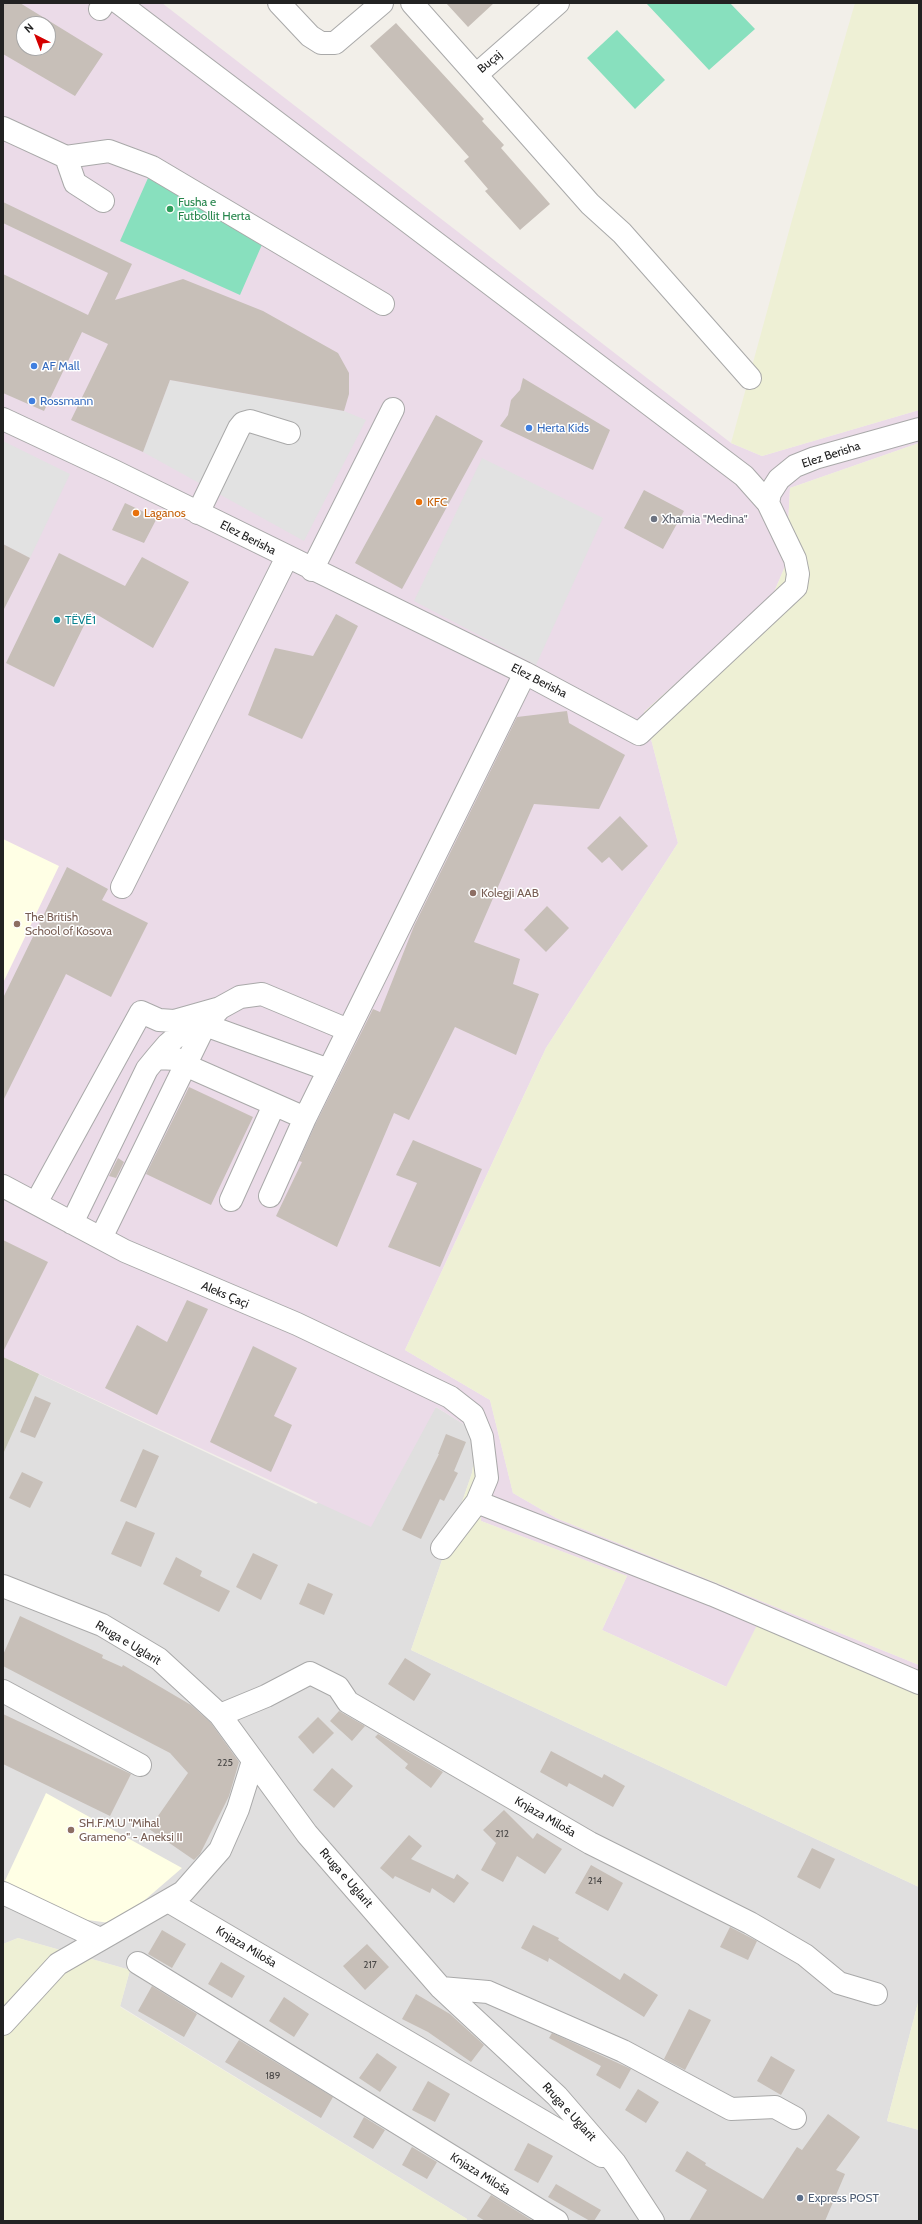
<!DOCTYPE html>
<meta charset="utf-8">
<style>
body{margin:0}
#map{position:relative;width:922px;height:2224px;overflow:hidden;background:#f2efe9;font-family:Cabin,sans-serif}
canvas{display:block}
.frame{position:absolute;inset:0;border:4px solid #222;pointer-events:none}
.north{position:absolute;left:16px;top:16px;width:40px;height:40px;box-sizing:border-box;background:#fff;border:1px solid #a7a7a7;border-radius:50%;rotate:318deg;font-size:11px;font-weight:700;line-height:16px;text-align:center;color:#222}
.north::after{content:'';display:block;margin:auto;width:14px;height:18px;background:#d40000;clip-path:polygon(50% 0,100% 100%,50% 72%,0 100%)}
</style>
<div id="map">
<canvas width="922" height="2224"></canvas>
<div class="frame"></div>
<div class="north">N</div>
</div>
<script>
const g = document.querySelector('canvas').getContext('2d');
g.lineJoin = 'round';
function paint(path, color) { g.fillStyle = color; g.fill(path, 'evenodd'); }
const shape = rows => new Path2D(rows.map(r => 'M' + r).join(''));
function strokePath(path, color, width, dash) { g.strokeStyle = color; g.lineWidth = width; g.lineCap = dash ? 'butt' : 'round'; g.setLineDash(dash || []); g.stroke(path); }
function write(font, color, halo, rows, align = 'center') {
  g.font = font + ' Cabin,sans-serif'; g.lineWidth = 3; g.setLineDash([]); g.textBaseline = 'middle'; g.strokeStyle = halo; g.fillStyle = color; for (const [text, x, y, turn = 0] of rows) {
    g.save(); g.translate(x, y); g.rotate((+turn || 0) * Math.PI / 180); g.textAlign = isNaN(turn) ? turn : align; if (halo) g.strokeText(text, 0, 0); g.fillText(text, 0, 0); g.restore();
  }
}
paint(shape([
 [3,1357,316,1504,436,1407,478,1433,472,1473,411,1650,919,1887,919,1999,887,2121,919,2130,919,2221,466,2221,467,2219,120,2006,130,1970,18,1938,3,1944]
]), '#e0dfdf');
paint(shape([
 [3,3,162,3,731,443,762,456,919,410,919,443,790,488,786,564,772,597,644,712,678,843,546,1048,405,1350,490,1400,513,1493,556,1518,919,1665,919,1694,759,1623,727,1687,602,1630,627,1576,481,1521,478,1433,436,1407,371,1527,3,1357],
 [24,24,48,24,48,48,24,48]
]), '#ebdbe8');
paint(shape([
 [3,839,59,866,3,983],
 [46,1793,182,1868,117,1924,44,1914,3,1885]
]), '#ffffe5');
paint(shape([
 [3,1357,39,1374,3,1454]
]), '#c7c7b4');
paint(shape([
 [855,3,919,3,919,410,762,456,731,443,792,220],
 [919,443,919,1665,556,1518,513,1493,490,1400,405,1350,546,1048,678,843,644,712,772,597,786,564,790,488],
 [478,1433,481,1521,627,1576,602,1630,726,1687,758,1623,919,1694,919,1887,411,1650,472,1473],
 [18,1938,130,1970,120,2007,467,2219,466,2221,3,2221,3,1944],
 [919,1999,919,2130,887,2121]
]), '#eef0d5');
paint(shape([
 [646,3,730,3,755,29,709,70],
 [617,30,665,80,635,109,587,58],
 [148,178,264,240,240,295,120,241]
]), '#88e0be');
paint(shape([
 [170,380,344,411,366,420,304,541,143,452],
 [3,441,70,474,30,558,3,544],
 [482,458,603,518,536,665,414,601]
]), '#e2e2e2');
paint(shape([
 [3,3,20,3,103,54,75,96,3,54],
 [24,24,48,24,48,48,24,48],
 [446,3,494,3,468,27],
 [396,23,484,119,482,121,504,145,501,148,550,204,520,230,485,191,488,189,464,161,469,157,370,46],
 [3,202,132,264,115,300,183,279,263,311,338,353,349,373,349,394,344,411,170,380,143,452,71,420,108,344,82,332,44,411,3,393,3,274,88,315,108,273,3,223],
 [523,378,610,430,593,470,500,426,508,415,511,400,520,390],
 [436,415,483,441,402,589,355,563],
 [644,490,684,511,663,549,624,528],
 [125,503,157,518,144,543,112,530],
 [3,544,30,558,3,611],
 [59,553,125,586,142,557,189,582,153,648,91,611,54,687,6,663],
 [336,614,358,626,302,739,248,715,275,648,313,656],
 [567,711,569,723,625,755,599,809,534,804,474,942,520,959,513,984,539,994,516,1055,455,1027,409,1120,394,1113,337,1247,276,1216,302,1162,299,1161,316,1123,373,1009,380,1012,414,926,517,717],
 [620,816,648,846,622,871,609,857,602,863,587,848],
 [67,867,108,889,102,900,148,923,111,997,66,974,3,1101,3,998],
 [547,906,569,928,546,952,524,930],
 [189,1087,253,1117,211,1205,146,1174],
 [413,1140,482,1169,440,1267,388,1247,417,1183,396,1175],
 [118,1158,124,1162,116,1178,109,1176],
 [3,1240,48,1262,3,1352],
 [187,1300,208,1309,157,1415,105,1388,137,1325,167,1342],
 [253,1346,297,1368,274,1416,292,1425,271,1472,210,1442],
 [35,1396,51,1403,35,1438,20,1432],
 [446,1434,466,1442,454,1471,458,1473,444,1501,440,1499,421,1539,402,1530,439,1454,438,1454],
 [143,1449,159,1456,136,1508,120,1501],
 [22,1472,43,1482,30,1508,9,1498],
 [126,1521,155,1533,141,1567,111,1554],
 [253,1553,278,1565,261,1600,236,1587],
 [176,1557,202,1571,200,1576,230,1591,219,1612,163,1584],
 [308,1583,333,1594,324,1615,299,1604],
 [20,1616,103,1655,102,1658,122,1667,123,1665,191,1705,211,1723,239,1762,229,1796,200,1854,194,1860,149,1829,188,1773,170,1753,3,1666,3,1655],
 [405,1658,431,1674,414,1701,388,1684],
 [339,1711,365,1726,352,1741,330,1721],
 [3,1714,131,1774,110,1816,3,1764],
 [318,1717,334,1733,313,1754,298,1737],
 [378,1734,443,1772,431,1788,405,1768,408,1764,375,1737],
 [551,1751,602,1778,604,1774,625,1786,613,1807,569,1783,567,1787,540,1772],
 [332,1768,353,1786,334,1808,313,1790],
 [504,1810,533,1839,537,1833,562,1849,545,1874,517,1856,503,1882,481,1870,496,1843,483,1830],
 [409,1835,422,1846,411,1859,454,1879,457,1874,469,1883,454,1903,432,1888,430,1893,395,1876,393,1879,380,1868],
 [812,1848,835,1859,820,1889,797,1877],
 [591,1865,623,1883,608,1911,575,1893],
 [533,1925,559,1938,558,1940,620,1980,624,1973,658,1995,644,2017,549,1958,548,1962,521,1948],
 [730,1927,757,1941,748,1960,720,1947],
 [162,1930,186,1944,172,1968,148,1954],
 [367,1944,389,1967,365,1990,343,1966],
 [221,1962,245,1976,232,1998,208,1984],
 [152,1986,197,2014,184,2037,138,2011],
 [416,1994,450,2014,484,2045,471,2062,428,2032,402,2019],
 [284,1997,309,2014,294,2037,269,2021],
 [689,2009,711,2020,685,2070,664,2059],
 [552,2033,631,2069,620,2089,596,2075,601,2066,549,2038],
 [239,2040,333,2097,321,2118,225,2062],
 [377,2053,397,2067,380,2092,359,2078],
 [771,2056,795,2070,781,2095,757,2081],
 [428,2081,450,2094,435,2122,412,2110],
 [638,2089,659,2102,646,2123,625,2110],
 [828,2114,860,2137,836,2170,845,2174,825,2221,689,2221,707,2190,675,2171,687,2151,706,2163,705,2165,763,2199,797,2147,802,2150],
 [364,2117,385,2130,373,2149,353,2137],
 [528,2143,553,2156,538,2183,514,2170],
 [412,2147,437,2162,427,2179,402,2165],
 [556,2184,601,2210,594,2221,590,2221,548,2197],
 [491,2195,533,2221,485,2221,477,2216]
]), '#c7bfb8');
const minor = shape([
 [279,3,310,36,321,43,335,43,382,3],
 [412,3,476,75,558,3],
 [100,9,104,3],
 [476,75,590,204,622,233,750,378],
 [3,128,66,157,109,151,152,167,383,304],
 [66,157,75,183,103,201],
 [3,419,114,471,525,673,639,734,796,587,798,574,795,559,768,503,744,476,119,3],
 [768,503,770,493,779,479,795,466,815,458,919,429],
 [198,513,239,428,243,423,250,421,289,433],
 [312,570,393,409],
 [122,887,287,557],
 [156,1058,168,1044,182,1032,196,1025,205,1025,329,1070],
 [3,1186,125,1251,297,1324,450,1397,473,1415,482,1437,487,1478,477,1502,442,1548],
 [270,1196,305,1118,525,673],
 [231,1200,274,1105],
 [36,1203,141,1012,159,1020,174,1021,220,1008],
 [72,1223,147,1069,156,1058,177,1059,185,1065,305,1118],
 [101,1238,205,1025,220,1008,240,997,262,994,348,1030],
 [477,1502,713,1595,919,1683],
 [3,1586,102,1625,159,1659,220,1715,307,1834,441,1988,557,2096,615,2163,653,2221],
 [3,1691,140,1765],
 [220,1715,266,1696,310,1673,338,1687,348,1702,590,1843,750,1923,805,1955,839,1983,876,1994],
 [3,1893,100,1939],
 [168,1901,602,2156],
 [138,1963,557,2221],
 [441,1988,488,1992,623,2051,731,2109,775,2107,795,2118],
 [3,2024,58,1964,183,1892,220,1850,238,1809,253,1761]
]);
strokePath(minor, '#a9a9a9', 24);
strokePath(minor, '#fff', 22);
for (const [x, y, r, color] of [
 [170,209,4,"#2e9e5b"],
 [34,366,4,"#3f7fe0"],
 [32,401,4,"#3f7fe0"],
 [529,428,4,"#3f7fe0"],
 [419,502,4,"#e8710a"],
 [136,513,4,"#e8710a"],
 [654,519,4,"#6b7280"],
 [57,620,4,"#0f9aa8"],
 [473,893,4,"#8d6e63"],
 [17,924,4,"#8d6e63"],
 [71,1830,4,"#8d6e63"],
 [800,2198,4,"#5c6f8a"]
]) { const dot = new Path2D(); dot.arc(x, y, r, 0, 2 * Math.PI); g.fillStyle = color; g.fill(dot); strokePath(dot, '#fff', 1.5); }
write('10px', '#4b4948', null, [
 ["225",225,1763],
 ["212",502,1834],
 ["214",595,1881],
 ["217",370,1965],
 ["189",273,2076]
]);
write('12px', '#222', '#fff', [
 ["Buçaj",490,62,-40],
 ["Elez Berisha",831,455,-18],
 ["Elez Berisha",248,538,27],
 ["Elez Berisha",539,681,27],
 ["Aleks Çaçi",225,1295,23],
 ["Rruga e Uglarit",128,1643,31],
 ["Knjaza Miloša",545,1817,30],
 ["Rruga e Uglarit",346,1878,49],
 ["Knjaza Miloša",246,1947,31],
 ["Rruga e Uglarit",569,2112,48],
 ["Knjaza Miloša",480,2174,32]
]);
write('12px', '#27864d', '#fff', [
 ["Fusha e",178,202],
 ["Futbollit Herta",178,216]
], 'left');
write('12px', '#366cbe', '#fff', [
 ["AF Mall",42,366],
 ["Rossmann",40,401],
 ["Herta Kids",537,428]
], 'left');
write('12px', '#c56008', '#fff', [
 ["KFC",427,502],
 ["Laganos",144,513]
], 'left');
write('12px', '#5b616d', '#fff', [
 ["Xhamia \"Medina\"",662,519]
], 'left');
write('12px', '#0d838f', '#fff', [
 ["TËVË1",65,620]
], 'left');
write('12px', '#785e54', '#fff', [
 ["Kolegji AAB",481,893],
 ["The British",25,917],
 ["School of Kosova",25,931],
 ["SH.F.M.U \"Mihal",79,1823],
 ["Grameno\" - Aneksi II",79,1837]
], 'left');
write('12px', '#4e5e75', '#fff', [
 ["Express POST",808,2198]
], 'left');
</script>
